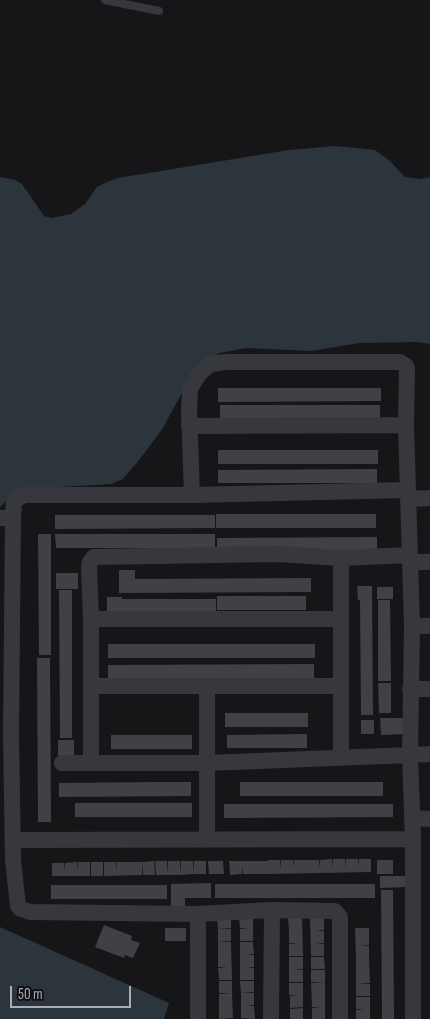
<!DOCTYPE html>
<style>
body{margin:0}
#map{position:relative;width:430px;height:1019px;overflow:hidden;background:#161618;font-family:"Sofia Sans Condensed",sans-serif}
canvas{display:block}
.scale{position:absolute;left:10px;top:986px;width:121px;height:22px;box-sizing:border-box;border:2px solid #a8adb8;border-top:0;padding-left:6px;font-size:15px;line-height:18px;white-space:nowrap;color:#a8adb8;-webkit-text-stroke:4px #111113;paint-order:stroke}
</style>
<div id="map">
<canvas width="430" height="1019"></canvas>
<div class="scale">50 m</div>
</div>
<script>
const g = document.querySelector('canvas').getContext('2d');
g.lineJoin = 'round';
function paint(path, color) { g.fillStyle = color; g.fill(path, 'evenodd'); }
const shape = rows => new Path2D(rows.map(r => 'M' + r).join(''));
function strokePath(path, color, width, dash) { g.strokeStyle = color; g.lineWidth = width; g.lineCap = dash ? 'butt' : 'round'; g.setLineDash(dash || []); g.stroke(path); }
paint(shape([
 [335,146,375,150,390,161,405,177,420,179,430,177,430,344,417,342,359,343,311,351,246,348,219,353,201,365,185,387,163,428,140,459,123,479,111,484,59,487,8,499,0,507,0,177,15,180,22,184,44,216,51,218,71,214,85,204,97,187,107,182,118,178,289,150],
 [0,927,169,1003,164,1019,0,1019]
]), '#2c353c');
paint(shape([
 [218,388,381,388,381,401,218,402],
 [220,405,380,405,380,419,220,419],
 [218,450,378,450,378,464,218,464],
 [377,469,377,483,218,483,218,470],
 [216,514,376,514,376,528,216,528],
 [55,515,215,515,215,528,55,529],
 [38,534,51,534,51,655,39,655],
 [55,534,215,534,215,548,56,548],
 [377,537,377,551,217,551,217,538],
 [119,570,135,570,135,579,311,578,311,592,119,593],
 [56,573,78,573,78,589,56,589],
 [357,586,372,586,373,715,361,715,360,600,358,600],
 [377,587,393,587,393,599,377,599],
 [59,590,72,590,72,738,60,738],
 [217,596,306,596,306,610,217,610],
 [107,597,122,597,122,599,216,599,216,613,107,613],
 [378,600,390,600,391,681,378,681],
 [108,644,315,644,315,658,108,658],
 [37,658,50,658,51,822,38,822],
 [314,664,314,678,108,679,108,665],
 [378,683,391,683,391,713,379,713],
 [225,713,308,713,308,727,225,727],
 [380,718,403,718,403,734,381,735],
 [361,720,374,720,374,734,361,734],
 [307,734,307,748,227,748,227,735],
 [111,735,192,735,192,749,111,749],
 [58,740,74,740,74,757,58,757],
 [161,782,191,782,191,796,59,797,59,783],
 [240,782,383,782,383,796,240,796],
 [75,803,192,803,192,817,75,817],
 [224,804,393,804,393,817,224,818],
 [332,859,332,868,333,859,345,859,345,868,346,859,358,859,359,867,359,859,371,859,371,872,268,874,268,860,280,860,281,869,281,860,293,860,294,868,294,860,319,860,320,868,320,860],
 [377,860,393,860,393,874,377,874],
 [154,861,155,875,143,875,142,862],
 [155,861,167,861,168,875,156,875],
 [168,861,180,861,181,875,168,875],
 [181,861,193,861,194,874,181,875],
 [194,861,206,861,206,874,194,874],
 [208,861,223,861,224,874,209,874],
 [229,861,268,861,268,874,243,874,242,866,242,874,230,875],
 [77,862,78,871,78,862,90,862,90,876,52,876,52,863,64,863,65,871,65,863],
 [91,862,103,862,103,876,91,876],
 [104,862,116,862,116,870,117,862,129,862,129,870,129,862,142,862,142,875,104,876],
 [380,876,406,876,406,887,380,888],
 [211,883,211,898,185,898,185,906,171,906,171,884],
 [215,884,375,884,375,898,215,898],
 [51,885,167,885,167,899,51,899],
 [381,890,393,890,394,1019,382,1019],
 [231,916,231,928,218,929,217,917],
 [239,916,253,916,253,941,240,941,240,929,248,928,240,928],
 [288,918,302,918,303,956,289,956,289,944,297,943,289,943,289,931,297,931,289,931],
 [310,918,324,918,324,930,316,931,324,931,324,943,316,944,324,944,324,956,311,956],
 [104,925,132,936,131,940,140,943,133,958,125,955,124,958,95,947],
 [165,928,186,928,186,941,165,941],
 [355,928,369,928,369,945,361,945,369,946,369,958,356,958],
 [218,929,231,929,231,941,218,942],
 [218,942,231,942,232,980,219,980,218,968,227,967,218,967],
 [240,942,253,942,254,954,245,955,254,955,254,967,246,968,254,968,254,980,240,980],
 [289,957,303,957,303,969,294,970,303,970,303,982,289,982],
 [311,957,324,957,325,969,311,969],
 [356,958,369,958,370,983,356,984,356,971,364,971,356,971],
 [311,970,325,970,325,982,311,982],
 [219,981,232,981,232,993,219,993],
 [240,981,254,981,254,992,241,993],
 [325,982,325,1019,312,1019,312,1008,320,1007,312,1007,311,983],
 [289,983,303,983,303,1007,290,1008,290,996,298,995,289,995],
 [356,984,370,984,370,996,356,996],
 [232,993,233,1018,219,1019,219,994],
 [241,993,254,993,254,1005,246,1006,254,1006,255,1019,241,1018],
 [356,997,370,997,370,1019,356,1019,356,1010,364,1010,356,1009],
 [303,1008,303,1019,290,1019,290,1009]
]), '#404145');
strokePath(shape([
 [105,0,159,11]
]), '#37383d', 8);
strokePath(shape([
 [189,426,406,425],
 [409,499,430,498],
 [0,518,13,518,11,734,13,860,18,906,21,909,30,912,198,914,272,910,335,911,340,917,340,1019],
 [13,518,14,501,24,495,192,495,408,490],
 [341,558,341,686],
 [410,562,430,562],
 [91,619,341,619],
 [412,626,430,626],
 [91,686,341,686,341,757],
 [207,686,207,840],
 [410,689,430,689],
 [62,763,207,763,410,755,412,626,406,425,407,368,405,365,400,362,226,362,210,364,199,374,190,389,189,412,192,495],
 [91,763,91,619,89,566,90,562,94,557,277,554,341,558,409,555],
 [412,818,430,819],
 [14,840,413,839],
 [198,914,198,1019],
 [271,1019,272,910],
 [413,1019,413,839,410,755,430,754]
]), '#37383d', 16);
</script>
